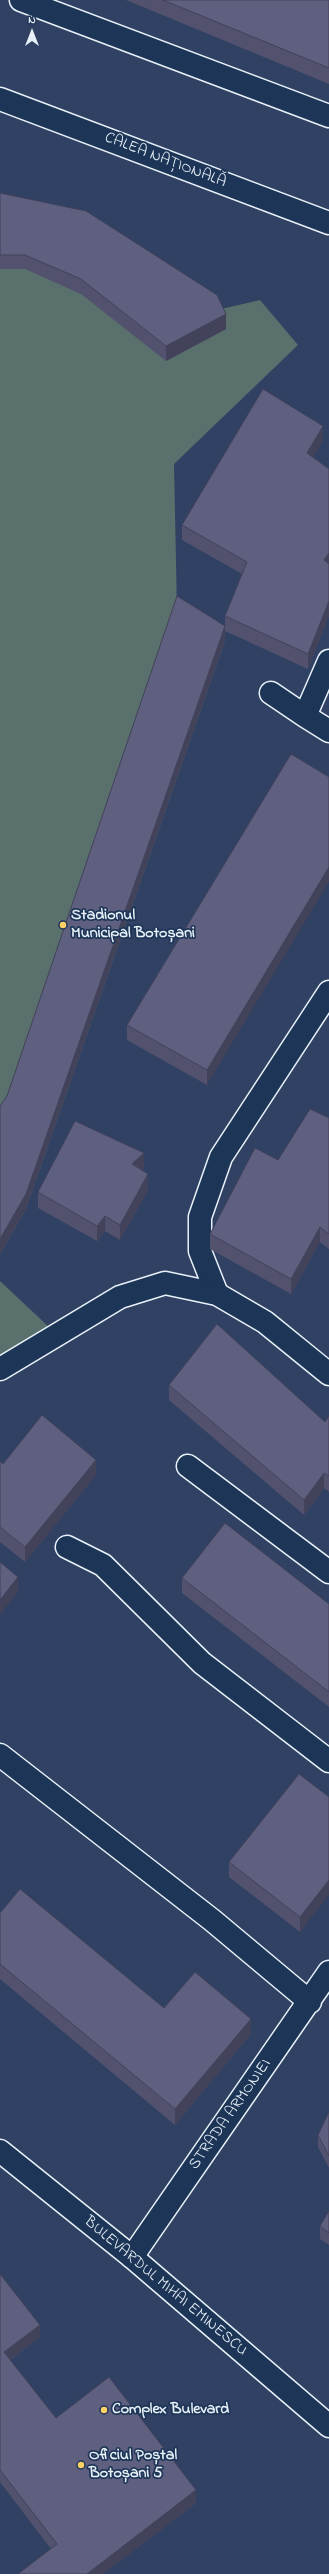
<!DOCTYPE html>
<meta charset="utf-8">
<style>
body{margin:0}
#map{position:relative;width:329px;height:2574px;overflow:hidden;background:#304163;font-family:"Indie Flower",sans-serif}
canvas{display:block}
.north{position:absolute;left:12px;top:12px;width:40px;height:40px;-webkit-text-stroke:3px #1d3557;paint-order:stroke;rotate:0deg;font-size:11px;font-weight:700;line-height:16px;text-align:center;color:#e8f1f8}
.north::after{content:'';display:block;margin:auto;width:14px;height:18px;background:#e8f1f8;clip-path:polygon(50% 0,100% 100%,50% 72%,0 100%)}
</style>
<div id="map">
<canvas width="329" height="2574"></canvas>
<div class="north">N</div>
</div>
<script>
const g = document.querySelector('canvas').getContext('2d');
g.lineJoin = 'round';
function paint(path, color) { g.fillStyle = color; g.fill(path, 'evenodd'); }
const shape = rows => new Path2D(rows.map(r => 'M' + r).join(''));
function strokePath(path, color, width, dash) { g.strokeStyle = color; g.lineWidth = width; g.lineCap = dash ? 'butt' : 'round'; g.setLineDash(dash || []); g.stroke(path); }
function write(font, color, halo, rows, align = 'center') {
  g.font = font + ' "Indie Flower",sans-serif'; g.lineWidth = 3.5; g.setLineDash([]); g.textBaseline = 'middle'; g.strokeStyle = halo; g.fillStyle = color; for (const [text, x, y, turn = 0] of rows) {
    g.save(); g.translate(x, y); g.rotate((+turn || 0) * Math.PI / 180); g.textAlign = isNaN(turn) ? turn : align; if (halo) g.strokeText(text, 0, 0); g.fillText(text, 0, 0); g.restore();
  }
}
paint(shape([
 [0,207,217,310,260,300,298,345,174,464,177,611,225,641,26,1209,0,1254],
 [0,1281,66,1343,0,1374]
]), '#5a706c');
const pedestrian = shape([
 [217,1294,200,1251,200,1217,221,1157,329,992]
]);
const minor = shape([
 [271,693,305,716,329,661],
 [305,716,329,731],
 [0,1369,120,1297,165,1283,217,1294,265,1322,329,1374],
 [188,1466,329,1572],
 [67,1547,103,1565,202,1663,329,1761],
 [0,1755,212,1920,310,2002],
 [132,2257,329,1972]
]);
const secondary = shape([
 [0,2151,132,2257,329,2426]
]);
const primary = shape([
 [21,0,329,116],
 [0,99,329,223]
]);
strokePath(pedestrian, '#e8f1f8', 25);
strokePath(minor, '#e8f1f8', 25);
strokePath(secondary, '#e8f1f8', 25);
strokePath(primary, '#e8f1f8', 25);
strokePath(pedestrian, '#1d3557', 22);
strokePath(minor, '#1d3557', 22);
strokePath(secondary, '#1d3557', 22);
strokePath(primary, '#1d3557', 22);
paint(shape([
 [126,0,329,0,329,84],
 [0,193,226,329,166,361,81,294,25,269,0,269],
 [323,441,313,457,329,469,329,616,308,669,225,631,225,616,242,574,182,540,182,525],
 [329,777,207,1085,127,1040,127,1025],
 [329,1118,329,1249,320,1242,291,1294,210,1249,210,1234,278,1160],
 [144,1168,142,1170,148,1190,120,1240,105,1231,97,1241,38,1208,38,1192],
 [169,1385,325,1422,329,1416,329,1492,324,1488,304,1515,169,1400],
 [0,1461,3,1464,96,1475,25,1562,0,1542],
 [182,1578,329,1604,329,1707,182,1593],
 [329,1797,300,1932,229,1877,229,1862],
 [0,1913,164,2008,251,2034,175,2125,0,1979],
 [329,2112,329,2168,318,2147,318,2135],
 [329,2211,329,2245,320,2239,320,2226],
 [0,2274,40,2337,10,2360,56,2418,196,2503,103,2574,18,2574,51,2549,0,2482]
]), '#52526e');
paint(shape([
 [226,314,226,329,166,361,166,346],
 [323,426,323,441,307,468,307,453],
 [329,553,329,567,324,560],
 [329,601,329,616,308,669,308,654],
 [225,626,225,641,26,1209,0,1254,0,1239],
 [329,867,329,882,207,1085,207,1070],
 [144,1153,144,1168,132,1179,132,1164],
 [148,1174,148,1190,120,1240,120,1225],
 [105,1216,105,1231,97,1241,97,1226],
 [320,1227,320,1242,291,1294,291,1279],
 [96,1460,96,1475,25,1562,25,1547],
 [324,1473,324,1488,304,1515,304,1500],
 [18,1577,18,1592,0,1615,0,1600],
 [329,1880,329,1895,300,1932,300,1917],
 [251,2019,251,2034,175,2125,175,2109],
 [40,2325,40,2337,4,2364,4,2352],
 [196,2490,196,2503,103,2574,87,2574]
]), '#42425a');
const building = shape([
 [163,0,329,0,329,68,163,0],
 [0,193,86,211,217,295,226,314,166,346,81,279,25,255,0,255,0,193],
 [263,389,323,426,307,453,329,469,329,553,324,560,329,564,329,601,308,654,225,616,247,562,182,525,263,389],
 [177,596,225,626,26,1194,0,1239,0,1106,7,1096,177,596],
 [291,754,329,777,329,867,207,1070,127,1025,291,754],
 [310,1109,329,1118,329,1234,320,1227,291,1279,210,1234,255,1148,278,1160,310,1109],
 [75,1121,144,1153,132,1164,148,1174,120,1225,105,1216,97,1226,38,1192,75,1121],
 [217,1324,325,1422,329,1416,329,1476,324,1473,304,1500,169,1385,217,1324],
 [42,1415,96,1460,25,1547,0,1527,0,1461,3,1464,42,1415],
 [225,1523,329,1604,329,1692,182,1578,225,1523],
 [0,1562,18,1577,0,1600,0,1562],
 [299,1774,329,1797,329,1880,300,1917,229,1862,299,1774],
 [20,1889,164,2008,195,1972,251,2019,175,2109,0,1964,0,1913,20,1889],
 [329,2112,329,2156,318,2135,329,2112],
 [329,2211,329,2233,320,2226,329,2211],
 [0,2274,40,2325,4,2352,56,2418,109,2377,196,2490,87,2574,18,2574,57,2544,0,2470,0,2274]
]);
paint(building, '#5f5f80');
strokePath(building, '#42425a', 1);
for (const [x, y, r, color] of [
 [63,925,4,"#ffd166"],
 [104,2410,4,"#ffd166"],
 [81,2465,4,"#ffd166"]
]) { const dot = new Path2D(); dot.arc(x, y, r, 0, 2 * Math.PI); g.fillStyle = color; g.fill(dot); strokePath(dot, '#1d3557', 1.5); }
write('16px', '#e8f1f8', '#1d3557', [
 ["CALEA NAȚIONALĂ",165,161,21],
 ["STRADA ARMONIEI",231,2115,-55],
 ["BULEVARDUL MIHAI EMINESCU",165,2287,40]
]);
write('bold 16px', '#e8f1f8', '#1d3557', [
 ["Stadionul",71,916],
 ["Municipal Botoșani",71,934],
 ["Complex Bulevard",112,2410],
 ["Oficiul Poștal",89,2456],
 ["Botoșani 5",89,2474]
], 'left');
</script>
